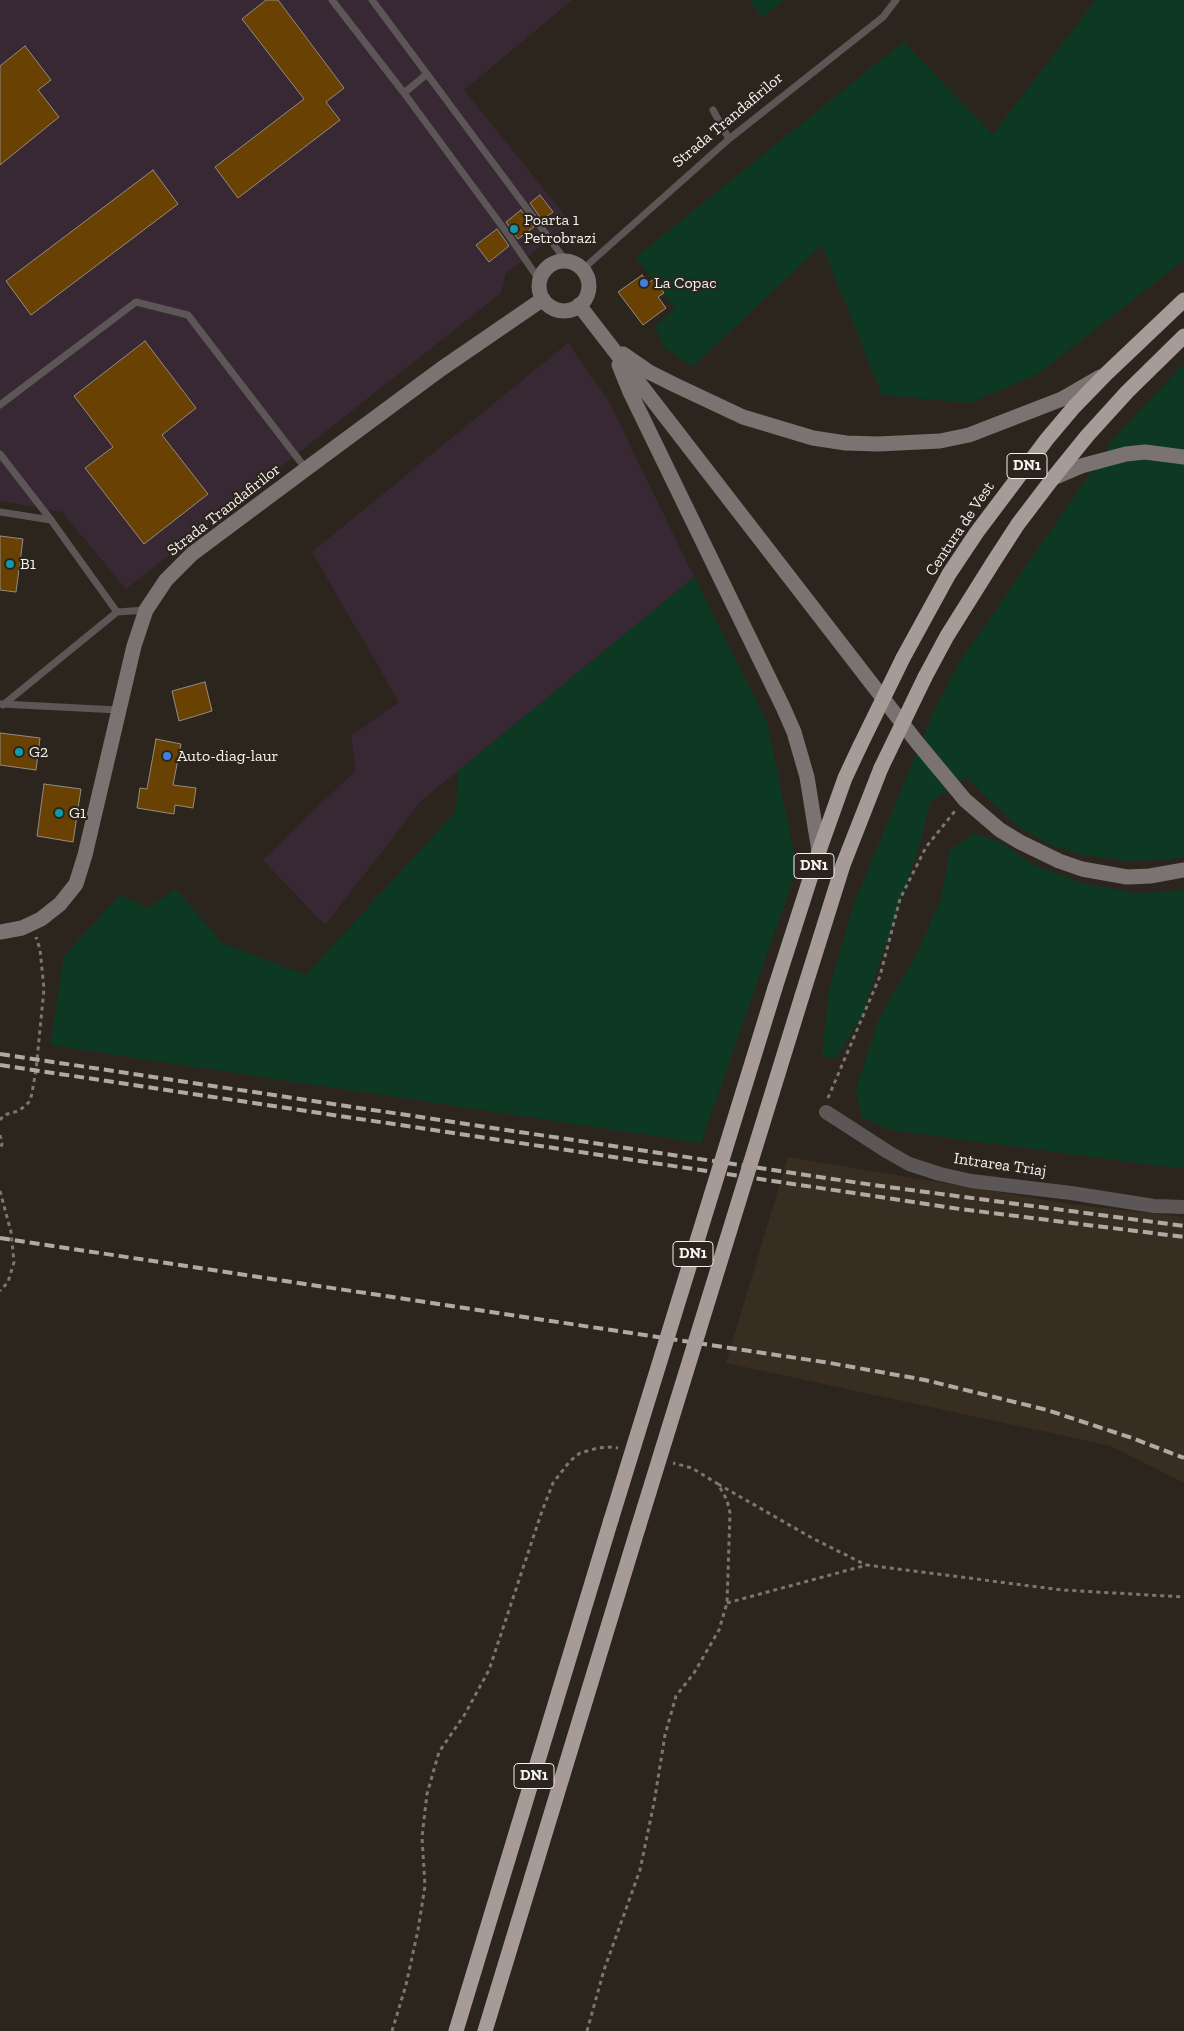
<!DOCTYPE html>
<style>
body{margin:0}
canvas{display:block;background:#2b251e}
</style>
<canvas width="1184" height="2031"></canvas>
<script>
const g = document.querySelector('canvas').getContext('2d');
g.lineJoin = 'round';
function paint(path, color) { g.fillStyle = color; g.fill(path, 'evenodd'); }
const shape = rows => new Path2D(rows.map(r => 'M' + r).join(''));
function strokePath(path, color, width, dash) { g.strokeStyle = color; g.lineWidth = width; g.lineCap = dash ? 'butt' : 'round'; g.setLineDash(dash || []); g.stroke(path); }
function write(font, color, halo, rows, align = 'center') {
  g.font = font + ' "Zilla Slab",serif'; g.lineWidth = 4.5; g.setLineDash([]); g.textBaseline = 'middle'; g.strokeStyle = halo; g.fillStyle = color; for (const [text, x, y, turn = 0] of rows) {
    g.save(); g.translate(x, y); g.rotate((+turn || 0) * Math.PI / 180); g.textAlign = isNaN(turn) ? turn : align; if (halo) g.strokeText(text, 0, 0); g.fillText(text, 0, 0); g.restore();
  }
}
paint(shape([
 [788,1157,1069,1204,1184,1217,1184,1483,1111,1446,726,1363]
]), '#372d21');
paint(shape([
 [0,0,572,0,464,90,571,223,506,273,501,293,126,589,62,512,0,501],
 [568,343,608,400,694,577,421,801,325,925,263,860,356,770,351,736,399,702,312,552]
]), '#372833');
paint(shape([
 [749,0,784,0,762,17],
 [1096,0,1184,0,1184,260,1038,374,969,403,882,395,822,245,692,367,664,347,655,326,675,309,636,257,903,42,993,134],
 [1184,364,1184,856,1173,859,1127,861,1084,855,1051,845,1018,827,966,778,930,802,921,841,862,1016,836,1058,822,1056,829,990,854,903,934,711,959,663,1116,436],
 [694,577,767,722,797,868,701,1143,50,1045,64,956,120,895,148,908,176,889,222,943,306,975,456,811,458,771],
 [974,834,1000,842,1034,865,1082,883,1135,893,1169,892,1184,889,1184,1169,891,1130,861,1117,856,1089,879,1018,915,957,940,902,950,850]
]), '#0d3922');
const building = shape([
 [266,0,278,0,344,88,326,102,340,120,238,198,215,167,304,99,242,19,266,0],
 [25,46,51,80,38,90,59,117,0,165,0,66,25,46],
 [153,170,178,204,31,315,6,281,153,170],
 [540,195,553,212,542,220,530,203,540,195],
 [521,210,534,227,518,239,506,222,521,210],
 [497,229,509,246,489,262,476,245,497,229],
 [642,275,648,283,654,279,664,293,658,297,666,308,643,325,618,292,642,275],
 [145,341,196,408,162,435,208,494,144,544,85,468,113,447,74,396,145,341],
 [0,536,23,539,16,592,0,590,0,536],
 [205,682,212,711,179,721,172,691,205,682],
 [0,733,40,738,36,770,0,765,0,733],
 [156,739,181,744,173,785,196,788,193,808,175,805,174,814,137,808,140,788,147,789,156,739],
 [44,784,81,789,73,842,37,836,44,784]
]);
paint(building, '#694102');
strokePath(building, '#938c83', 1);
strokePath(shape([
 [828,1098,880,976,900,899,926,847,955,811],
 [0,1120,4,1115,18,1111,25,1106,30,1101,32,1093,36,1070,44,989,40,949,36,937],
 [0,1135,2,1144,0,1149],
 [0,1191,11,1232,14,1262,8,1282,0,1291],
 [718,1484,812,1538,866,1565],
 [727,1603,867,1565,1062,1590,1184,1597],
 [392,2031,406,1985,418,1930,425,1886,422,1837,427,1794,439,1752,465,1714,489,1670,541,1514,553,1483,570,1461,580,1453,598,1448,612,1447,618,1448],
 [587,2031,604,1970,640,1870,654,1803,665,1735,676,1696,694,1673,719,1630,727,1603,730,1513,727,1500,718,1484,692,1468,673,1463]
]), '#7b7670', 3, [4, 4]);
strokePath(shape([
 [332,0,404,93,507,233,540,281],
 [372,0,566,261],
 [404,93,427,74],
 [713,110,729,139],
 [583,269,729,139,883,17,896,0],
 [0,405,136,302,188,315,306,469],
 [0,454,51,520,117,612,146,610],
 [0,512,51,520],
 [1,704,118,710],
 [3,705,117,612]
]), '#5c5756', 7);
strokePath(shape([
 [826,1112,888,1152,909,1164,940,1174,971,1181,1071,1193,1154,1206,1184,1207]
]), '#5c5756', 14);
strokePath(shape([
 '539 286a25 25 0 1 1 50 0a25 25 0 1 1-50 0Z',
 [579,305,916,741,965,800,1000,830,1020,842,1059,861,1082,869,1127,877,1150,876,1184,870],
 [623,354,649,372,675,385,743,417,813,438,846,443,878,444,940,441,969,435,1062,399,1100,377],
 [619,365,630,392,783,707,794,732,807,777,819,851],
 [1053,478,1081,466,1126,454,1145,452,1184,457],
 [0,932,22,928,41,919,60,904,76,884,85,855,134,646,146,610,166,580,192,554,306,469,441,369,543,299]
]), '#7a7371', 15);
strokePath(shape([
 [903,658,949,574,977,532,1047,439,1074,407,1106,374,1184,300],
 [925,677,947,636,994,561,1018,524,1053,478,1087,436,1127,392,1184,336],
 [775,988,819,851,845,778,860,746],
 [802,996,843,865,881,768],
 [456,2031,611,1520],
 [485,2031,638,1528]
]), '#a79b98', 15);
strokePath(shape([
 [0,1054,873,1185,1184,1226],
 [0,1065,960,1209,1184,1237],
 [0,1238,830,1363,925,1380,1047,1410,1132,1438,1184,1458]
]), '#b0aaa5', 4, [10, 5]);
strokePath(shape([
 [860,746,903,658],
 [881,768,925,677],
 [611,1520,775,988],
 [638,1528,802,996]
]), '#a79b98', 15);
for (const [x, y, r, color] of [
 [514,229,5,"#0f9aa8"],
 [644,283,5,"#3f7fe0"],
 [10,564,5,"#0f9aa8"],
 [19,752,5,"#0f9aa8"],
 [167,756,5,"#3f7fe0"],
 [59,813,5,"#0f9aa8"]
]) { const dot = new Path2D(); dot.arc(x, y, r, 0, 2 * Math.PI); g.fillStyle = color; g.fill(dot); strokePath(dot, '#2b251e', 2); }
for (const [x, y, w] of [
 [1027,466,40],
 [814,866,40],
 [693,1254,40],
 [534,1776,40]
]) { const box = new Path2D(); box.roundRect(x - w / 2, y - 12.5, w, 25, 4); g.fillStyle = '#2b251e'; g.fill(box); strokePath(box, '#f8f3ef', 1); }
write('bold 15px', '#f8f3ef', null, [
 ["DN1",1027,466],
 ["DN1",814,866],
 ["DN1",693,1254],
 ["DN1",534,1776]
]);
write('16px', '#f8f3ef', '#2b251e', [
 ["Strada Trandafirilor",728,120,-40],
 ["Strada Trandafirilor",224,510,-38],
 ["Centura de Vest",960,529,-56],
 ["Intrarea Triaj",1000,1165,8]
]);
write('16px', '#f8f3ef', '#2b251e', [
 ["Poarta 1",524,220],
 ["Petrobrazi",524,238],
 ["La Copac",654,283],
 ["B1",20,564],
 ["G2",29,752],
 ["Auto-diag-laur",177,756],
 ["G1",69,813]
], 'left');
</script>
